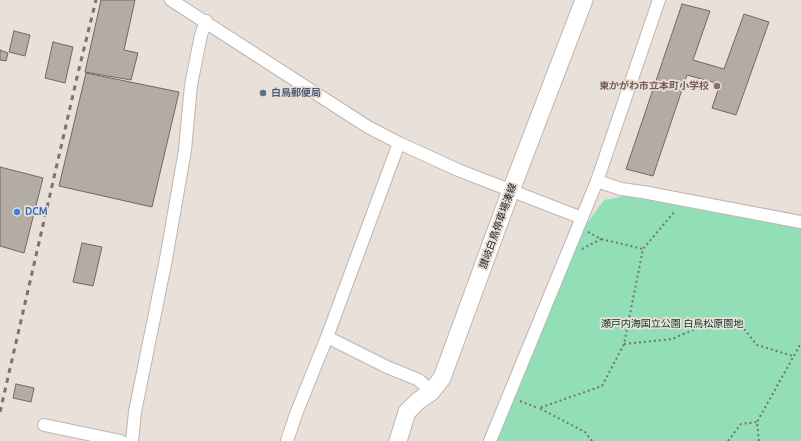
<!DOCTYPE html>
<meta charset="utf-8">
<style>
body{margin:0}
canvas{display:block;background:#e8e0d9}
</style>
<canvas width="801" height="441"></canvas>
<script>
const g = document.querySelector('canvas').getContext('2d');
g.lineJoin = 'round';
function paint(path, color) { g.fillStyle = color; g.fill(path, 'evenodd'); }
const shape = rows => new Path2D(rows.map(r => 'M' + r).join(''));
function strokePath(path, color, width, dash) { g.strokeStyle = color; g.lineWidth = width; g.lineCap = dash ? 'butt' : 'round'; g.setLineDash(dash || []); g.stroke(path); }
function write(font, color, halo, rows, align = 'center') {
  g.font = font + ' Ubuntu,"Noto Sans JP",sans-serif'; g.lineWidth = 3.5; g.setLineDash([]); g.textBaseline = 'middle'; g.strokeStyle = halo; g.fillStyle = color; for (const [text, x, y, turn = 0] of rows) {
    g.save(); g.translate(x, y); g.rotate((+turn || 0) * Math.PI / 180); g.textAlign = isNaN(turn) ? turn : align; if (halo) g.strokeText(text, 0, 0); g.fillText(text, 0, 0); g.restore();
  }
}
paint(shape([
 [625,196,801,228,801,441,496,441,583,229,604,200]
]), '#91deb7');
const building = shape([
 [101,0,135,0,124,50,138,53,131,80,85,72,101,0],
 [682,4,710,11,693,60,724,69,744,14,769,22,736,115,712,108,720,84,687,75,653,176,626,169,682,4],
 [14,31,30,35,25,56,9,52,14,31],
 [53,42,73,47,65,83,45,78,53,42],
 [0,50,8,53,6,61,0,60,0,50],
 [86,73,179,92,152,207,59,186,86,73],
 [0,167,43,178,24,253,0,246,0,167],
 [82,243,102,247,93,286,73,282,82,243],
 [16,384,34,388,31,402,13,398,16,384]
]);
paint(building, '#b3aca5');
strokePath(building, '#706963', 1);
const street = shape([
 [171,0,368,127,399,143,458,170,582,218],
 [597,181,621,189,643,192,801,222],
 [327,337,387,367,419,380,431,392],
 [44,425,121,441],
 [132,441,135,412,166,259,185,150,191,85,201,35,206,21],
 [287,441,296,414,327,337,399,143],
 [490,441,597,181,659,0]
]);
const secondary = shape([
 [398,441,407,412,418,401,431,392,442,378,507,201,584,0]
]);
strokePath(street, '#beb6af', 14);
strokePath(secondary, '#beb6af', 19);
strokePath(shape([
 [588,232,601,239,643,249],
 [582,249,601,239],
 [624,344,672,339,702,326,721,321,744,329,757,345,793,356],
 [520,401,538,408],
 [592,441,585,432,539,408,602,386,624,344,643,249,675,211],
 [728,441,741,424,757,422],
 [759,441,757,422,801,343]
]), '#78736e', 2, [2, 3]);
strokePath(street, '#fff', 12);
strokePath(secondary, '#fff', 17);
strokePath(shape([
 [0,412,78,73,96,0]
]), '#78746f', 3, [5, 5]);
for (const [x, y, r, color] of [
 [717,86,4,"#8d6e63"],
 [263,93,4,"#5c6f8a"],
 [17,212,4,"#3f7fe0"]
]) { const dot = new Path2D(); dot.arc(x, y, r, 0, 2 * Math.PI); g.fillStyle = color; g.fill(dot); strokePath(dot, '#e8e0d9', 1.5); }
write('bold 10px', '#785e54', '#e8e0d9', [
 ["東かがわ市立本町小学校",709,86]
], 'right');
write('bold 10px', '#4e5e75', '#e8e0d9', [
 ["白鳥郵便局",271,93]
], 'left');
write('bold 10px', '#366cbe', '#e8e0d9', [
 ["DCM",25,212]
], 'left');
write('10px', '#1b1916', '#e8e0d9', [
 ["讃岐白鳥停車場湊線",498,226,-70]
]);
write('10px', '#0d3725', '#e8e0d9', [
 ["瀬戸内海国立公園 白鳥松原園地",672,324]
]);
</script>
